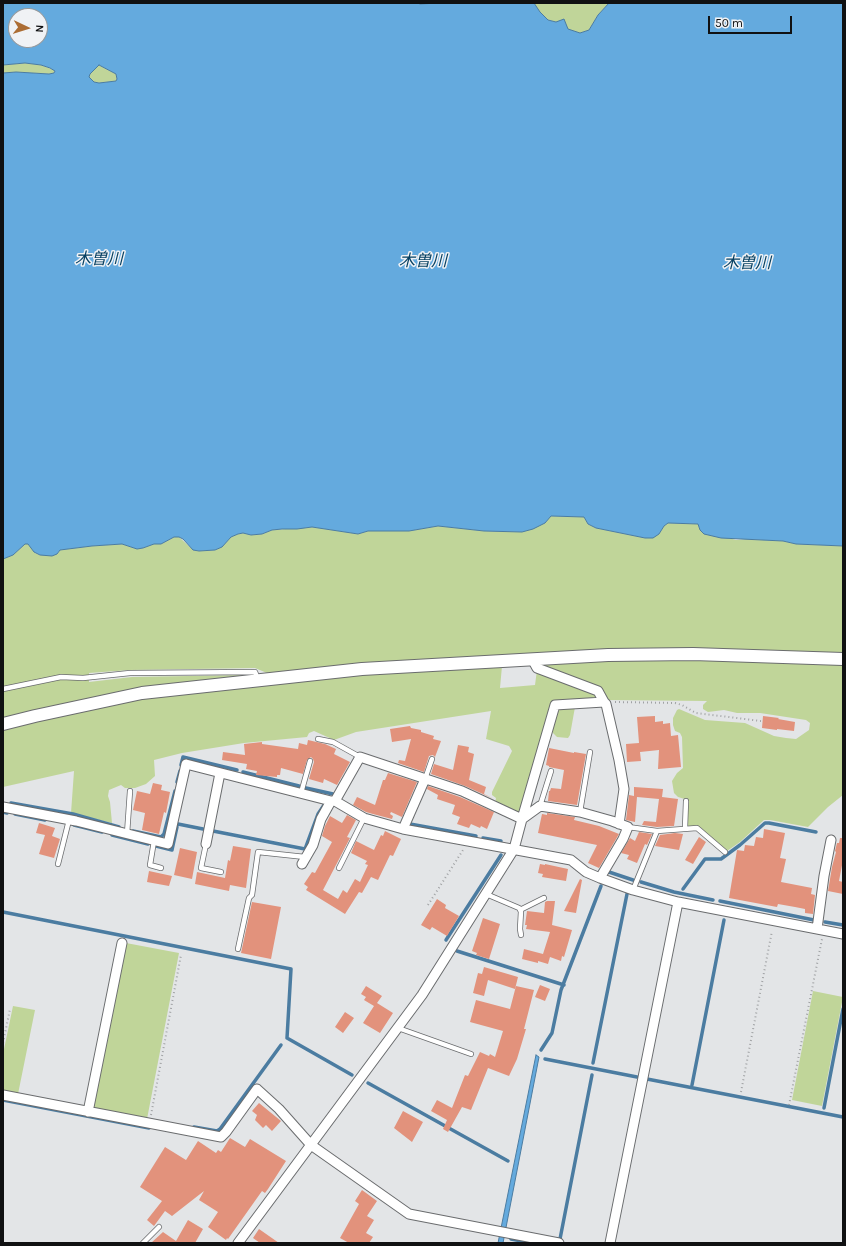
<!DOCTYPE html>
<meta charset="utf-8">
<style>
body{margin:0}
#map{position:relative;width:846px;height:1246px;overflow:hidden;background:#e3e5e7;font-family:Karla,sans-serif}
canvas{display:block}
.frame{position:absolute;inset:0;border:4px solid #101112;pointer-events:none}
.north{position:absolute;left:8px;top:8px;width:40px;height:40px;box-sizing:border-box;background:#f0f2f5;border:1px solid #96989a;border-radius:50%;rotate:94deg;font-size:11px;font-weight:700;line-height:16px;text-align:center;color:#101112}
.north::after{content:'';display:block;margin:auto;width:14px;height:18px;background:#ac6d34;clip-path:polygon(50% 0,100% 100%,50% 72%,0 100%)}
.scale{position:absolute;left:708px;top:16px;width:84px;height:18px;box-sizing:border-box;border:2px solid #101112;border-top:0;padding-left:5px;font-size:12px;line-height:14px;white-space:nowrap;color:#101112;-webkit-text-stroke:3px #f0f2f5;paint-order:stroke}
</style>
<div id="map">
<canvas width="846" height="1246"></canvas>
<div class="frame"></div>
<div class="north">N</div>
<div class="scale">50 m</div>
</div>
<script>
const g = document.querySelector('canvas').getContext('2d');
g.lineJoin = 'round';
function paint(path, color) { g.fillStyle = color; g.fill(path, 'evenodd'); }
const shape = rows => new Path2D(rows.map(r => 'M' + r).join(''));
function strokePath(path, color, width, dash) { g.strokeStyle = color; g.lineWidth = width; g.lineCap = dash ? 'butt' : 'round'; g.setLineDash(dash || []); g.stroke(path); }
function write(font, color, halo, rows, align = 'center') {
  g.font = font + ' Karla,"Noto Sans JP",sans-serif'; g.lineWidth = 3; g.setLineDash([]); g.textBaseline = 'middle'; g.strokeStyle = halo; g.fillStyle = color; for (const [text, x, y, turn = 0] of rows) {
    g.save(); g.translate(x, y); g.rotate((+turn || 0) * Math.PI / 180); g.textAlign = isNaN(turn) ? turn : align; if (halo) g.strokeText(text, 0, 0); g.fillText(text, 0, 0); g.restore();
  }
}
paint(shape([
 [534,3,609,3,598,15,589,30,580,33,570,31,556,22,548,20,540,12],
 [25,63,41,65,54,70,54,73,49,74,16,72,3,73,3,65],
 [99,65,116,74,117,79,116,81,99,83,94,82,89,77,90,74],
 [550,516,584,517,588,524,596,528,645,538,659,534,664,526,668,523,698,524,700,530,736,540,747,539,783,541,796,544,843,546,843,655,364,664,267,673,255,668,130,670,89,673,89,682,132,677,246,675,148,687,3,719,3,559,13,555,25,544,28,543,35,553,40,555,57,554,60,550,92,546,122,544,137,549,143,548,154,544,161,544,174,537,179,537,193,550,199,551,215,550,222,547,231,537,238,534,243,533,251,535,262,534,272,530,312,527,358,534,368,531,409,531,438,526,484,531,522,532,545,523],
 [628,659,681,659,843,664,843,795,828,807,808,827,770,820,764,820,740,842,727,851,700,828,687,827,688,800,678,797,674,793,672,781,677,773,683,768,682,737,680,733,675,731,673,725,673,718,677,710,679,709,705,720,745,723,774,736,786,738,796,739,809,730,810,723,806,720,760,713,737,713,724,710,708,712,703,709,703,705,707,701,606,700,539,666,539,663],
 [502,666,500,688,535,685,537,670,595,693,597,696,596,699,552,703,520,814,495,803,496,798,492,795,492,792,512,751,509,746,486,739,491,711,356,732,334,740,314,731,309,733,307,737,244,743,182,753,154,760,155,776,146,784,135,788,125,788,121,785,109,790,108,796,110,802,112,823,71,813,74,771,3,787,3,730,29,723,137,700,247,685,358,674],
 [558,707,575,707,570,735,568,738,557,737,553,733,552,728],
 [126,943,179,953,147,1119,96,1110,93,1106],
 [813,991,843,997,822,1106,792,1100],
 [13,1006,35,1010,18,1094,3,1091,3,1054]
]), '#c0d599');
const water = shape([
 [3,3,418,3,420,4,438,3,534,3,540,12,548,20,556,22,564,19,568,29,580,33,589,30,598,15,609,3,843,3,843,546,796,544,783,541,721,538,704,534,700,530,698,524,668,523,664,526,659,534,653,538,645,538,596,528,588,524,584,517,551,516,545,523,533,529,522,532,484,531,438,526,409,531,368,531,358,534,312,527,297,529,282,529,272,530,262,534,251,535,243,533,238,534,231,537,222,547,215,550,199,551,193,550,183,539,179,537,174,537,161,544,154,544,143,548,137,549,122,544,92,546,60,550,57,554,52,556,40,555,34,552,28,544,25,544,13,555,3,559,3,73,16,72,49,74,54,73,55,71,50,68,41,65,25,63,3,65,3,3],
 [16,16,40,16,40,40,16,40,16,16],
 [99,65,116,74,117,79,116,81,99,83,94,82,89,77,90,74,99,65],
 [536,1055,539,1057,503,1243,498,1243,536,1055]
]);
paint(water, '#64aade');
strokePath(water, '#4b7ca1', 1);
strokePath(shape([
 [181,765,183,757,237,770],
 [243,772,299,786],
 [177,782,180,771],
 [306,788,333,794],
 [11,803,73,814,119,827],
 [3,812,7,813],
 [15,814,45,820],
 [178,824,203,829],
 [410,824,476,836],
 [74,825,102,832],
 [133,831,161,837,164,834,175,791],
 [213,831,305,849,318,814,324,805],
 [112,835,148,844],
 [483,838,501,841],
 [156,846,172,850,177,827],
 [609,872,633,880],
 [641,882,674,892,713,900],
 [683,889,705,859,721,859,740,845,765,823,769,823,816,832],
 [720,901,814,920],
 [3,912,291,969,287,1038,352,1075],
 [825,922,843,925],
 [446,940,501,855],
 [457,951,564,985],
 [541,1050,552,1033,561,990,601,886],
 [545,1059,637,1077],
 [593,1063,627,894],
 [647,1079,843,1117],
 [368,1083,508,1161],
 [692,1085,724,920],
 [3,1100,149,1128],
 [824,1108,843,1009],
 [194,1127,217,1131,220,1129,281,1045],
 [511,1239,532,1243],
 [560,1239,592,1075]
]), '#4b7ca1', 3.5);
paint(shape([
 [655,716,655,722,663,721,663,724,670,723,671,736,678,735,681,767,658,769,659,750,640,752,641,761,627,762,626,744,639,743,637,717],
 [763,716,779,718,778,719,795,722,794,731,777,729,777,730,762,728],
 [410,726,411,728,421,730,421,732,434,736,433,739,441,741,435,757,433,755,429,756,424,772,398,763,399,760,405,761,411,739,392,742,390,729],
 [308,740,325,744,336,749,334,754,350,762,337,785,324,779,323,783,309,779,314,762,313,759,311,757,307,760,303,774,281,768,280,775,277,775,277,777,256,775,257,771,246,769,247,764,222,760,223,752,245,755,244,744,262,742,262,744,298,749,299,743,307,745],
 [458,745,469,747,468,752,474,754,469,780,486,787,484,794,494,799,465,786,431,774,434,764,453,770],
 [549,748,574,753,574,752,586,754,577,805,548,801,549,791,550,791,551,788,561,789,564,770,549,767,549,766,546,765],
 [388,773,417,782,402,817,391,812,390,814,393,816,392,819,373,814,366,812,353,805,357,797,375,805,383,780,385,780],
 [153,783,162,785,161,790,170,792,166,813,164,812,159,834,142,830,145,813,133,810,137,791,150,794],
 [428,786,460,797,494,812,487,829,481,826,480,828,471,824,469,828,457,824,460,817,452,814,455,805,437,799,438,795,427,789],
 [634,787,663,789,662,797,678,799,674,826,657,827,642,825,644,821,656,822,659,799,637,797,635,822,626,820,629,795,634,796],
 [547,813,575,817,574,820,599,826,619,834,599,868,588,863,597,845,538,833,542,814,547,815],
 [347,815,356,820,347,837,350,838,323,890,338,899,343,890,347,893,355,879,360,882,368,865,365,864,367,861,351,853,356,841,374,850,381,835,383,836,385,831,401,839,393,856,390,855,378,880,371,877,362,893,359,892,345,914,306,890,308,887,304,884,312,872,315,873,332,842,322,836,325,826,330,816,342,823],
 [39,823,55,828,52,836,60,839,54,858,39,854,45,835,36,833],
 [764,829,785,833,780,858,786,859,781,882,812,888,811,894,815,895,813,914,805,913,805,909,795,907,778,904,777,907,729,898,737,850,744,851,745,845,754,846,756,837,763,838],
 [639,832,652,834,647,845,645,844,637,863,627,859,629,855,621,853,630,838,635,841],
 [675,833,683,834,679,850,655,846,660,835],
 [699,837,706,842,693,864,685,860],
 [840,838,843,838,843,860,839,881,843,882,843,894,828,891,832,867,836,852,835,851,837,843,839,843],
 [233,846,251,849,246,888,230,885,229,891,195,884,197,872,225,878,228,860,230,861],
 [180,848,197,852,192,879,174,875],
 [540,864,545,865,545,864,568,869,566,881,542,877,543,874,538,873],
 [149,871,172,876,169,886,147,882],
 [580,879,582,880,576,913,564,911],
 [437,899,446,905,445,908,459,916,447,936,432,927,430,930,421,925],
 [547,901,555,901,552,925,572,930,564,957,562,956,561,961,550,957,548,964,538,961,538,963,522,959,524,949,543,954,550,932,526,929,527,925,525,925,527,911,544,913,545,902],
 [252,902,281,907,271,959,241,953],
 [483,918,500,924,489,959,476,955,477,953,472,951],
 [484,967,518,977,515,989,488,980,484,996,473,993,478,973,482,974],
 [540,985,550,989,545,1001,535,997],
 [366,986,382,996,377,1003,393,1013,380,1033,363,1023,374,1006,364,1000,366,997,361,994],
 [516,986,534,990,524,1029,526,1029,517,1059,509,1076,488,1068,471,1110,462,1107,448,1132,443,1129,447,1120,431,1111,437,1100,452,1108,465,1075,468,1076,480,1052,489,1056,490,1054,495,1057,503,1031,470,1022,476,1000,510,1009],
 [345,1012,354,1018,343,1033,335,1027],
 [259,1103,281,1121,272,1131,266,1125,263,1128,255,1120,257,1115,252,1111],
 [403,1111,423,1122,412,1142,394,1128],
 [230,1138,245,1147,250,1139,286,1161,268,1189,265,1193,262,1191,228,1239,227,1238,226,1240,208,1227,218,1212,199,1200,204,1191,172,1216,165,1211,154,1226,147,1220,162,1201,140,1187,165,1147,186,1160,198,1141,216,1153,218,1150,221,1152],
 [362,1190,377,1201,367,1216,374,1220,366,1233,373,1237,369,1243,349,1243,340,1238,359,1204,355,1201],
 [188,1220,203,1229,195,1243,151,1243,163,1232,176,1241],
 [259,1229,279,1243,260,1243,253,1238]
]), '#e2927c');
const lane = shape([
 [3,689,61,677,83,678,130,673,255,672,258,679],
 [318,739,333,742,360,757],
 [425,779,432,759],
 [301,793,310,761],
 [540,806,551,771],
 [580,812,590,752],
 [628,827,657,831,697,828,725,852],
 [685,828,686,801],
 [127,834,130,791],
 [154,841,150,865,161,868],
 [206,844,201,868,221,872],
 [58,864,69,820],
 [339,868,364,818],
 [633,890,657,831],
 [486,894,519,908,521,911,520,929,521,935],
 [520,910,544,898],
 [238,949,249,898,252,895,258,852,305,857],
 [398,1028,471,1054],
 [143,1243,159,1227]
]);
const street = shape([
 [604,702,606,704,619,760,624,789,619,824],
 [335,801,360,757,462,791,522,819,540,806,580,812,612,821,628,827,623,839,600,878],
 [3,807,76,821,168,844,186,764,331,801,335,801,364,818,403,829,571,860,586,872,600,878,633,890,678,902,843,934],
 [403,829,425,779],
 [206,844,220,773],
 [302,864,313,845,321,819,331,801],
 [817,929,824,876,831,840],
 [3,1095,221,1137,226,1132,257,1089,279,1109,311,1145,409,1214,559,1243],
 [88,1112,122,943],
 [238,1243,422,995,514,849,522,819,555,705,604,702,598,691,537,668,532,659],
 [610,1243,678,902]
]);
const secondary = shape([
 [3,724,35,716,142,693,362,669,608,655,693,654,843,659]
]);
strokePath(lane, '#6a6c6e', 6);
strokePath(street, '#6a6c6e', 11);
strokePath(secondary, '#6a6c6e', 14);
strokePath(shape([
 [615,702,675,703,682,705,696,713,761,721],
 [428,905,463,850],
 [3,1043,10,1009],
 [741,1092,772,931],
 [789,1105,822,939],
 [151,1115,181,955]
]), '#a0a2a4', 2, [1, 3]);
strokePath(lane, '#fff', 4.5);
strokePath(street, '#fff', 9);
strokePath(secondary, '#fff', 12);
write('italic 16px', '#064062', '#f0f2f5', [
 ["木曽川",99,259],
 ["木曽川",423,261],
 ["木曽川",747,263]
]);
</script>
